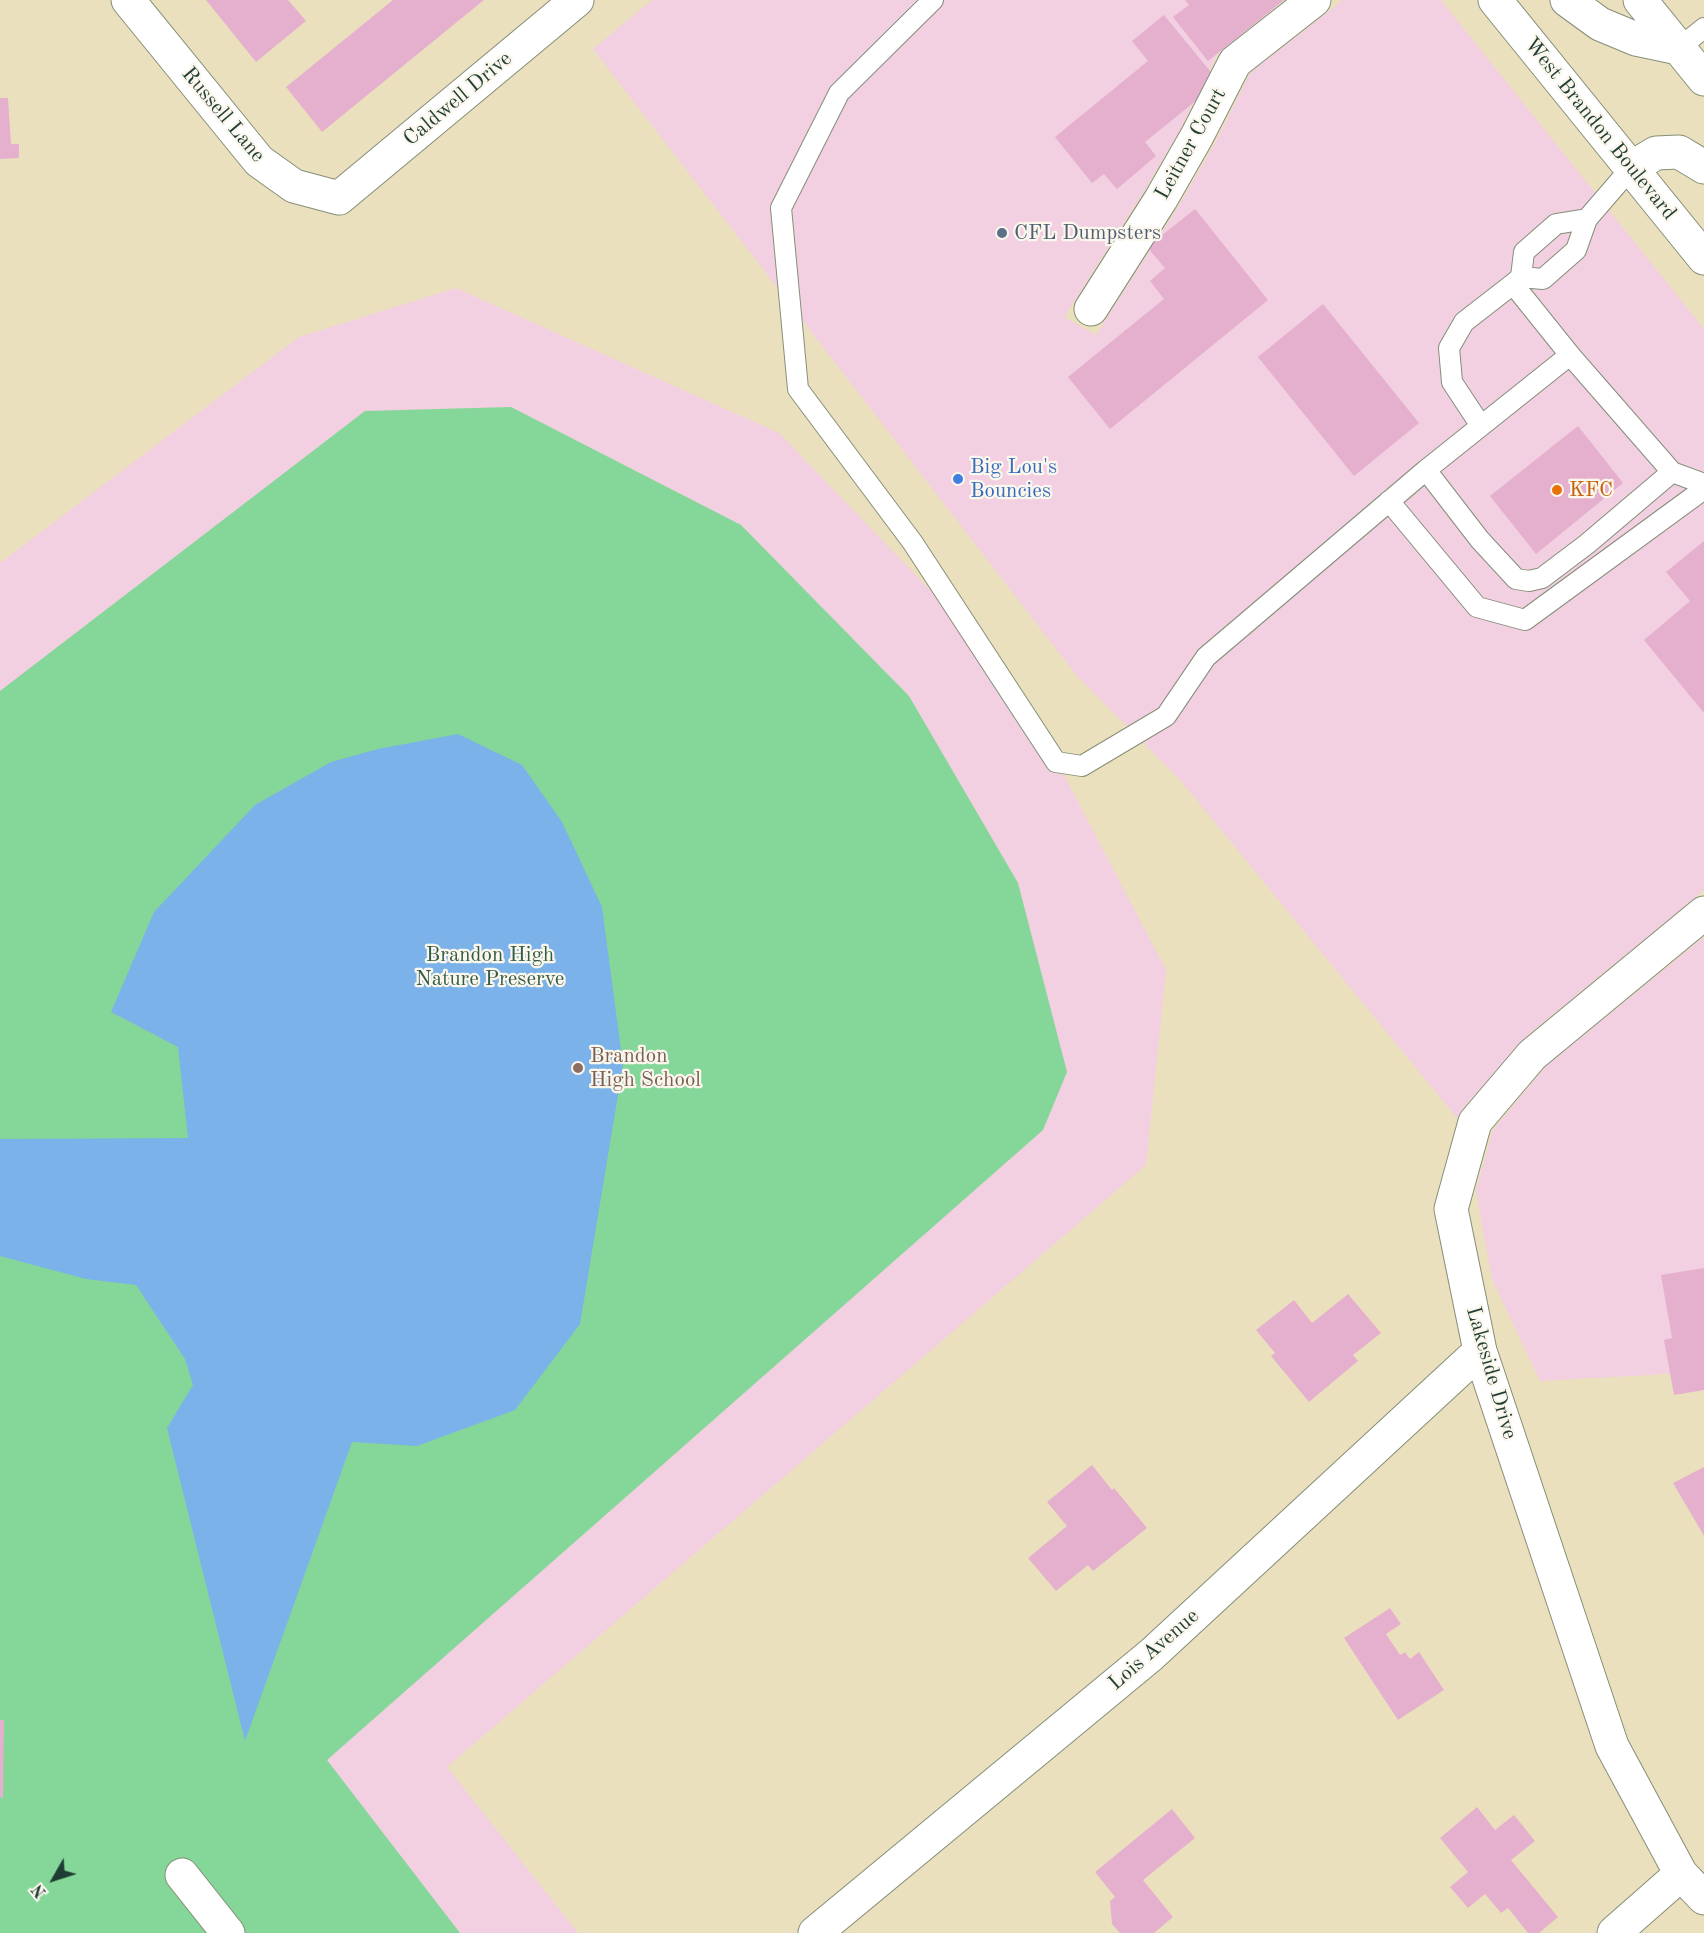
<!DOCTYPE html>
<style>
body{margin:0}
#map{position:relative;width:1704px;height:1933px;overflow:hidden;background:#ebe0bd;font-family:"Old Standard TT",serif}
canvas{display:block}
.north{position:absolute;left:24px;top:1849px;width:60px;height:60px;-webkit-text-stroke:4px #fbf7ec;paint-order:stroke;rotate:231deg;font-size:16px;font-weight:700;line-height:24px;text-align:center;color:#1f3d34}
.north::after{content:'';display:block;margin:auto;width:21px;height:27px;background:#1f3d34;clip-path:polygon(50% 0,100% 100%,50% 72%,0 100%)}
</style>
<div id="map">
<canvas width="1704" height="1933"></canvas>
<div class="north">N</div>
</div>
<script>
const g = document.querySelector('canvas').getContext('2d');
g.lineJoin = 'round';
function paint(path, color) { g.fillStyle = color; g.fill(path, 'evenodd'); }
const shape = rows => new Path2D(rows.map(r => 'M' + r).join(''));
function strokePath(path, color, width, dash) { g.strokeStyle = color; g.lineWidth = width; g.lineCap = dash ? 'butt' : 'round'; g.setLineDash(dash || []); g.stroke(path); }
function write(font, color, halo, rows, align = 'center') {
  g.font = font + ' "Old Standard TT",serif'; g.lineWidth = 4.5; g.setLineDash([]); g.textBaseline = 'middle'; g.strokeStyle = halo; g.fillStyle = color; for (const [text, x, y, turn = 0] of rows) {
    g.save(); g.translate(x, y); g.rotate((+turn || 0) * Math.PI / 180); g.textAlign = isNaN(turn) ? turn : align; if (halo) g.strokeText(text, 0, 0); g.fillText(text, 0, 0); g.restore();
  }
}
paint(shape([
 [652,0,1284,0,1217,55,1181,128,1145,190,1064,317,1096,335,1178,207,1215,143,1250,73,1343,0,1441,0,1704,329,1704,890,1521,1041,1461,1111,1457,1118,1181,781,1077,676,593,49],
 [456,288,779,433,1011,674,1166,970,1146,1165,447,1767,578,1933,0,1933,0,563,299,337],
 [1704,937,1704,1372,1540,1381,1492,1279,1476,1191,1493,1130,1545,1067]
]), '#f2cfe1');
paint(shape([
 [511,407,741,525,909,696,1018,883,1067,1072,1043,1130,327,1760,460,1933,0,1933,0,691,365,411]
]), '#84d798');
paint(shape([
 [458,734,522,765,562,822,602,907,623,1065,580,1324,515,1410,417,1446,352,1442,245,1741,167,1428,193,1385,185,1359,136,1285,86,1279,0,1256,0,1139,188,1138,178,1047,111,1012,154,912,255,805,331,762,378,749]
]), '#7bb2ea');
paint(shape([
 [206,0,288,0,306,21,256,62],
 [393,0,484,0,322,132,286,87],
 [1185,0,1284,0,1208,61,1173,17,1189,5],
 [1164,15,1219,82,1145,142,1156,156,1117,189,1104,174,1092,183,1055,137,1148,61,1132,41],
 [0,98,8,98,11,144,19,144,19,158,0,159],
 [1195,209,1268,300,1110,429,1068,377,1164,299,1150,281,1165,268,1147,247],
 [1323,304,1419,423,1354,476,1258,357],
 [1578,426,1623,483,1536,554,1490,496],
 [1704,541,1704,713,1644,640,1690,601,1666,572],
 [1704,1268,1704,1390,1674,1395,1664,1340,1672,1338,1661,1275],
 [1348,1294,1381,1333,1353,1355,1358,1361,1309,1402,1271,1356,1275,1353,1256,1330,1294,1300,1312,1323],
 [1092,1465,1112,1490,1114,1488,1147,1528,1093,1571,1088,1565,1056,1591,1028,1558,1067,1526,1047,1502],
 [1704,1467,1704,1536,1673,1483],
 [1390,1608,1401,1624,1386,1634,1400,1655,1405,1652,1410,1659,1419,1652,1444,1690,1398,1720,1344,1638],
 [0,1720,4,1720,3,1798,0,1797],
 [1477,1807,1495,1830,1514,1815,1535,1841,1511,1860,1558,1917,1539,1933,1528,1933,1508,1908,1501,1913,1485,1894,1468,1908,1450,1887,1468,1872,1440,1838],
 [1172,1809,1195,1838,1143,1880,1173,1917,1154,1933,1120,1933,1112,1924,1110,1901,1115,1897,1095,1872]
]), '#e5b0cd');
const service = shape([
 [933,0,839,93,781,208,798,389,913,543,1056,762,1082,766,1166,716,1206,657,1426,470,1481,426,1452,382,1449,348,1464,322,1513,284],
 [1679,48,1704,28],
 [1631,168,1587,219,1576,250,1543,279,1521,277,1513,284,1570,355,1672,472,1704,484],
 [1521,277,1524,252,1556,224,1587,219],
 [1481,426,1570,355],
 [1426,470,1480,540,1516,579,1529,581,1542,578,1587,544,1672,472],
 [1389,501,1477,607,1525,620,1704,489]
]);
const minor = shape([
 [128,0,259,161,294,186,339,198,577,0],
 [1091,309,1161,199,1197,136,1235,62,1314,0],
 [1704,913,1532,1055,1475,1122,1451,1209,1480,1351,1612,1746,1681,1874,1704,1898],
 [182,1875,228,1933],
 [815,1933,1151,1655,1480,1351],
 [1614,1933,1681,1874]
]);
const trunk = shape([
 [1495,0,1704,258],
 [1567,0,1600,24,1636,39,1679,48],
 [1640,0,1704,79],
 [1631,168,1656,153,1679,152,1704,167]
]);
strokePath(service, '#858e78', 22);
strokePath(minor, '#858e78', 35);
strokePath(trunk, '#858e78', 35);
strokePath(service, '#fff', 20);
strokePath(minor, '#fff', 33);
strokePath(trunk, '#fff', 33);
for (const [x, y, r, color] of [
 [1002,233,6,"#5c6f8a"],
 [958,479,6,"#3f7fe0"],
 [1557,490,6,"#e8710a"],
 [578,1068,6,"#8d6e63"]
]) { const dot = new Path2D(); dot.arc(x, y, r, 0, 2 * Math.PI); g.fillStyle = color; g.fill(dot); strokePath(dot, '#fbf7ec', 2); }
write('21px', '#1f3d34', '#fbf7ec', [
 ["Caldwell Drive",458,99,-40],
 ["Russell Lane",223,115,50],
 ["West Brandon Boulevard",1600,129,51],
 ["Leitner Court",1191,144,-61],
 ["Lakeside Drive",1491,1373,74],
 ["Lois Avenue",1154,1650,-41]
]);
write('21px', '#4e5e75', '#fbf7ec', [
 ["CFL Dumpsters",1014,233]
], 'left');
write('21px', '#366cbe', '#fbf7ec', [
 ["Big Lou's",970,467],
 ["Bouncies",970,491]
], 'left');
write('21px', '#c56008', '#fbf7ec', [
 ["KFC",1569,490]
], 'left');
write('21px', '#335c48', '#fbf7ec', [
 ["Brandon High",490,955],
 ["Nature Preserve",490,979]
]);
write('21px', '#785e54', '#fbf7ec', [
 ["Brandon",590,1056],
 ["High School",590,1080]
], 'left');
</script>
